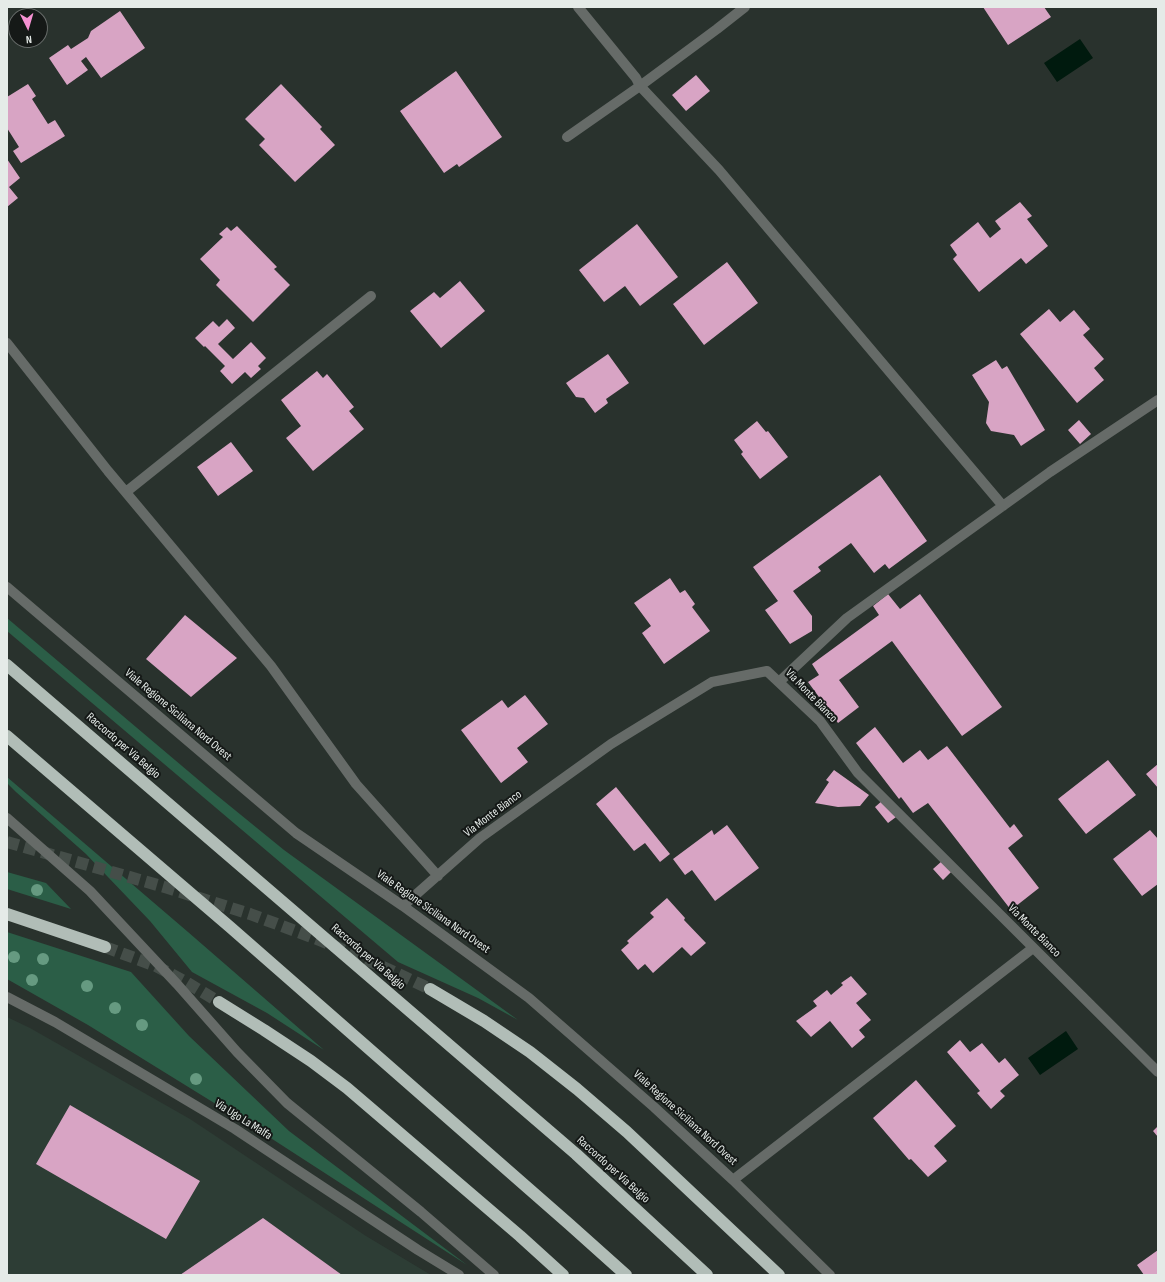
<!DOCTYPE html>
<style>
body{margin:0}
#map{position:relative;width:1165px;height:1282px;overflow:hidden;background:#29322d;font-family:"Sofia Sans Condensed",sans-serif}
canvas{display:block}
.frame{position:absolute;inset:0;border:8px solid #e5ebe8;pointer-events:none}
.north{position:absolute;left:8px;top:8px;width:40px;height:40px;box-sizing:border-box;background:#151917;border:1px solid #686d6b;border-radius:50%;rotate:175deg;font-size:11px;font-weight:700;line-height:16px;text-align:center;color:#e5ebe8}
.north::after{content:'';display:block;margin:auto;width:14px;height:18px;background:#f591d2;clip-path:polygon(50% 0,100% 100%,50% 72%,0 100%)}
</style>
<div id="map">
<canvas width="1165" height="1282"></canvas>
<div class="frame"></div>
<div class="north">N</div>
</div>
<script>
const g = document.querySelector('canvas').getContext('2d');
g.lineJoin = 'round';
function paint(path, color) { g.fillStyle = color; g.fill(path, 'evenodd'); }
const shape = rows => new Path2D(rows.map(r => 'M' + r).join(''));
function strokePath(path, color, width, dash) { g.strokeStyle = color; g.lineWidth = width; g.lineCap = dash ? 'butt' : 'round'; g.setLineDash(dash || []); g.stroke(path); }
function write(font, color, halo, rows, align = 'center') {
  g.font = font + ' "Sofia Sans Condensed",sans-serif'; g.lineWidth = 4; g.setLineDash([]); g.textBaseline = 'middle'; g.strokeStyle = halo; g.fillStyle = color; for (const [text, x, y, turn = 0] of rows) {
    g.save(); g.translate(x, y); g.rotate((+turn || 0) * Math.PI / 180); g.textAlign = isNaN(turn) ? turn : align; if (halo) g.strokeText(text, 0, 0); g.fillText(text, 0, 0); g.restore();
  }
}
paint(shape([
 [7,1017,30,1028,190,1119,366,1236,431,1275,7,1275]
]), '#2d3d35');
paint(shape([
 [7,618,214,793,284,850,518,1020,478,998,398,962,7,631],
 [7,777,188,932,324,1050,267,1013,192,972,150,921,86,854,16,792,7,783],
 [7,872,46,883,71,909,7,889],
 [7,932,131,972,189,1036,289,1131,467,1265,266,1135,88,1025,7,979]
]), '#2b5e47');
paint(shape([
 [1080,39,1093,58,1057,82,1044,63],
 [1066,1031,1078,1049,1040,1075,1028,1058]
]), '#001a0e');
paint(shape([
 [983,7,1044,7,1051,17,1008,45],
 [120,11,145,48,101,78,86,57,81,61,88,70,67,85,49,58,68,45,71,49,88,38,91,31],
 [456,71,502,137,459,167,457,164,444,173,400,111],
 [696,75,710,91,686,111,672,95],
 [28,84,36,96,32,99,48,124,55,120,65,136,21,163,13,151,19,147,7,128,7,97],
 [281,84,322,127,320,129,335,145,295,182,259,145,265,139,245,119],
 [7,159,20,178,9,187,18,198,7,207],
 [1020,202,1032,216,1027,219,1048,246,1026,264,1021,258,979,292,953,259,957,255,950,245,978,222,990,238,1001,229,995,221],
 [637,224,678,277,640,306,625,286,604,302,579,270],
 [237,226,277,267,274,269,290,285,253,322,216,285,220,280,200,259,223,237,219,234,227,227,231,231],
 [727,262,758,303,704,345,673,304],
 [460,281,485,311,441,348,410,311,434,292,440,298],
 [1049,309,1060,322,1074,310,1090,329,1083,335,1104,359,1094,368,1104,380,1077,403,1020,334],
 [227,319,235,328,218,344,233,359,251,342,266,358,258,366,261,369,251,378,245,372,232,384,220,371,225,366,205,346,204,347,195,338,213,321,219,327],
 [608,354,629,383,606,399,608,403,595,413,584,398,576,397,566,383],
 [996,360,1002,369,1007,366,1045,430,1021,446,1014,435,991,431,986,423,989,402,972,375],
 [317,371,323,378,327,374,354,407,349,411,364,429,313,471,286,438,301,426,281,400],
 [1079,420,1091,434,1080,444,1068,430],
 [757,421,766,432,768,431,788,457,760,479,741,454,743,452,734,440],
 [231,442,253,471,218,496,197,467],
 [880,475,927,541,889,569,885,564,874,573,851,543,818,567,821,571,793,591,812,616,812,631,790,644,765,610,778,601,753,567],
 [670,578,680,593,685,590,695,604,692,607,710,631,664,664,642,633,651,626,634,603],
 [888,594,900,609,920,594,1002,707,962,736,892,641,839,680,859,707,838,723,808,682,819,675,812,664,879,615,873,606],
 [185,615,237,658,191,697,146,659],
 [525,695,548,724,517,748,528,762,501,783,461,730,502,700,508,708],
 [875,727,903,763,920,750,928,760,947,746,1010,828,1014,824,1023,836,1008,848,1039,888,1011,910,928,803,913,813,901,797,899,799,856,743],
 [1108,760,1136,795,1086,834,1058,799],
 [1158,764,1158,788,1146,774],
 [834,770,869,795,860,806,838,807,815,803,829,782,826,780],
 [616,787,670,854,660,862,645,843,634,851,596,804],
 [883,800,896,817,888,823,875,807],
 [727,825,759,868,715,901,692,870,685,875,673,859,712,830,714,835],
 [1150,830,1158,839,1158,884,1142,896,1113,859],
 [942,861,952,871,943,880,933,869],
 [667,898,685,918,684,920,706,943,691,956,682,947,653,973,645,964,638,970,621,950,629,943,627,941,654,917,650,913],
 [851,976,867,994,856,1003,871,1020,859,1030,865,1037,852,1048,830,1021,811,1037,796,1021,817,1006,813,1001,827,990,831,995,843,985,841,983],
 [960,1040,970,1052,982,1043,999,1063,1005,1058,1019,1075,1000,1091,1005,1096,991,1109,977,1093,980,1091,947,1052],
 [916,1080,956,1126,934,1146,947,1161,928,1177,911,1159,909,1160,873,1118],
 [70,1105,200,1181,166,1239,36,1164],
 [1158,1126,1158,1137,1153,1131],
 [263,1218,342,1275,180,1275],
 [1158,1250,1158,1275,1144,1275,1137,1265]
]), '#d8a4c4');
strokePath(shape([
 [7,842,168,888,250,914,317,939,379,965,430,989],
 [105,947,156,966,184,981,219,1002]
]), '#454e49', 12, [12, 6]);
strokePath(shape([
 [578,7,636,78,640,86,719,170,1003,506],
 [567,137,640,86,717,29,745,7],
 [7,343,108,471,271,666,356,784,438,876],
 [126,492,371,296],
 [7,587,296,833,403,906,529,998,654,1107,733,1180,830,1275],
 [779,682,847,618,1050,472,1158,400],
 [7,818,90,891,177,984,237,1052,287,1103,421,1212,494,1275],
 [403,906,480,838,611,744,712,682,767,671,820,721,858,773,1158,1072],
 [7,997,55,1022,235,1129,418,1250,459,1275],
 [733,1180,1033,948]
]), '#666b68', 10);
strokePath(shape([
 [7,665,576,1154,707,1275],
 [7,736,230,927,569,1224,626,1275],
 [7,914,105,947],
 [430,989,484,1021,530,1052,577,1089,627,1132,779,1275],
 [219,1002,264,1030,311,1061,347,1088,520,1236,563,1275]
]), '#b1bdb7', 12);
g.fillStyle = '#669a81';
for (const [x, y] of [
 [37,890],
 [14,957],
 [43,959],
 [32,980],
 [87,986],
 [115,1008],
 [142,1025],
 [196,1079]
]) { g.beginPath(); g.arc(x, y, 6, 0, 2 * Math.PI); g.fill(); }
write('12px', '#e5ebe8', '#151917', [
 ["Via Monte Bianco",811,696,46],
 ["Viale Regione Siciliana Nord Ovest",178,715,40],
 ["Raccordo per Via Belgio",123,746,41],
 ["Via Monte Bianco",493,814,-37],
 ["Viale Regione Siciliana Nord Ovest",433,912,35],
 ["Via Monte Bianco",1034,931,45],
 ["Raccordo per Via Belgio",368,957,41],
 ["Viale Regione Siciliana Nord Ovest",685,1118,42],
 ["Via Ugo La Malfa",243,1120,32],
 ["Raccordo per Via Belgio",613,1170,42]
]);
</script>
